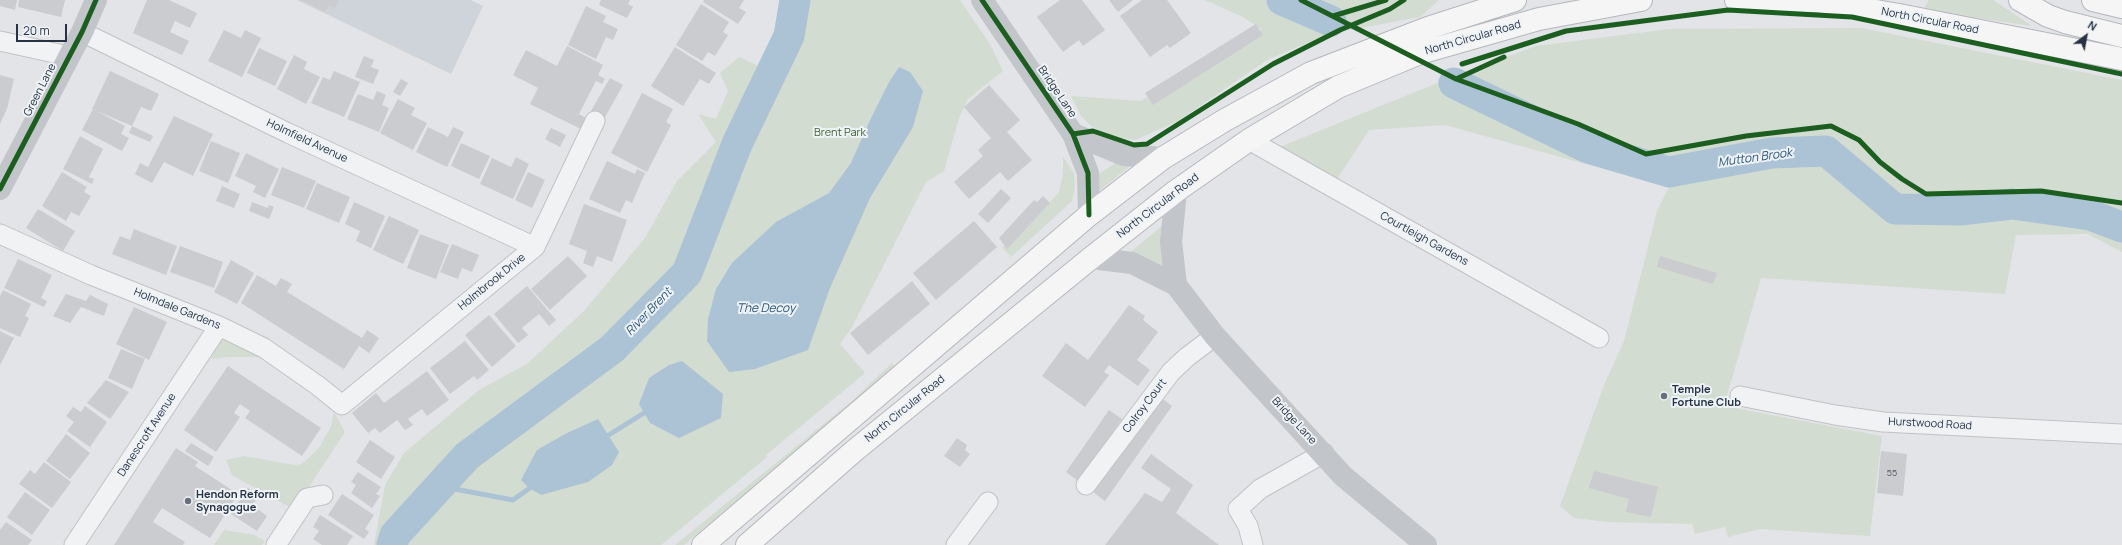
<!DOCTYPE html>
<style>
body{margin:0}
#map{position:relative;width:2122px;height:545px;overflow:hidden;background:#e2e4e7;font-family:Manrope,sans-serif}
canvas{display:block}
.north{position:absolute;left:2066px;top:16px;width:40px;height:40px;-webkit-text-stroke:3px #eef3f7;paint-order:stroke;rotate:32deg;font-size:11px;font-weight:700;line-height:16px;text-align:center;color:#263243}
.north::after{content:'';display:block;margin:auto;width:14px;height:18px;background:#263243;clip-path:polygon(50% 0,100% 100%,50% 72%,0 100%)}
.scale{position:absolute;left:16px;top:24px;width:51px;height:18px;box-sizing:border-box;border:2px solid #263243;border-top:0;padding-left:5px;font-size:12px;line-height:14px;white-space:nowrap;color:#263243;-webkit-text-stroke:3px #eef3f7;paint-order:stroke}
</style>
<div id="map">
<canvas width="2122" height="545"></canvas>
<div class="north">N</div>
<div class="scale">20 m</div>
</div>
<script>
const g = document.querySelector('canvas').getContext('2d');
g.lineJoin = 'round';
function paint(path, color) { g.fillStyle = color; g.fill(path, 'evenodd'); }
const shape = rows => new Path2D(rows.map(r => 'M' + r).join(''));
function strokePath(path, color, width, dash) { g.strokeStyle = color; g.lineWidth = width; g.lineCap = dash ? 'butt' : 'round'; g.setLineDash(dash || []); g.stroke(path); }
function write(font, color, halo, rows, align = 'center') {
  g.font = font + ' Manrope,sans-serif'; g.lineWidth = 4; g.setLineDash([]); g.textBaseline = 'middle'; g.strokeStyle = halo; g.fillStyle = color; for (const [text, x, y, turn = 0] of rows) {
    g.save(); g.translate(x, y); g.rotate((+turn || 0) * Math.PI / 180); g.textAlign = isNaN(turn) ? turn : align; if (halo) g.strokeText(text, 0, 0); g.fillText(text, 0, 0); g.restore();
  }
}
paint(shape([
 [297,0,471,0,483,6,451,74]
]), '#cfd4db');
paint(shape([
 [788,0,960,0,990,44,1003,71,968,99,959,118,944,171,926,182,851,329,840,344,865,373,766,455,767,457,661,545,374,545,385,485,404,453,479,390,527,364,584,311,645,238,677,181,716,142,698,114,716,119,728,91,720,73,739,57,763,68,768,63,782,40],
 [1205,0,1439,0,1420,17,1344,31,1334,35,1328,34,1267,60,1178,121,1135,140,1111,136,1091,126,1081,116,1071,96,1141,101,1262,30,1243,17],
 [1929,0,1993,0,2032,26,1923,10],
 [1861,28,2122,80,2122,252,2088,234,2016,235,2005,294,1761,278,1724,406,1882,436,1870,536,1760,529,1728,537,1725,527,1695,534,1692,524,1608,522,1574,518,1560,506,1604,385,1624,341,1657,211,1669,187,1445,125,1369,130,1332,187,1270,151,1452,77,1536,46,1669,29],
 [1063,157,1074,173,1075,187,1072,201,1011,257,1002,247,1028,226,1059,192,1063,174],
 [1120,160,1129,165,1128,168,1100,190,1095,191,1094,177],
 [1164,224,1163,270,1126,256],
 [221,336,261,357,228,357,211,359],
 [892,363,895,367,888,374,684,545,675,545,852,401],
 [334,412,345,432,303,496,291,508,232,475,226,460,244,456,294,465,302,464,319,448,331,426],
 [224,530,254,535,265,541,262,545,214,545]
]), '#d3dcd1');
paint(shape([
 [899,67,910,72,923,91,913,127,870,198,830,288,808,350,755,369,729,372,707,341,708,319,716,289,732,263,776,222,829,193,851,163,870,120,889,82],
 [682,361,723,394,721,418,679,438,650,423,639,404,649,378,669,365],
 [598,419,619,452,612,465,588,482,541,495,529,488,521,480,537,450,565,434]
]), '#acc3d6');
strokePath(shape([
 [604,438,644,413],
 [439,486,513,500,534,485]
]), '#acc3d6', 5);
strokePath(shape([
 [1282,0,1331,21],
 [1454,83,1588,148,1669,172,1772,153,1826,151,1895,209,1960,210,2012,204,2090,215,2122,227],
 [392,545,395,535,467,456,612,349,687,273,737,144,789,36,795,0]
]), '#acc3d6', 31);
paint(shape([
 [0,0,17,0,15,10,0,6],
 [19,0,65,0,61,17,18,7],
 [147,0,169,0,197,13,190,28,175,21,170,32,189,41,182,55,133,33],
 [301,0,339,0,335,8,328,5,325,12],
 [601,0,630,0,628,4,633,7,627,18,599,5],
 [704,0,744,0,739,8,746,12,738,24,703,2],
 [1060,0,1082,0,1105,30,1083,46,1079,40,1063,52,1037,17],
 [1109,0,1133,0,1118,12],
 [1142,0,1167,0,1191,33,1170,48,1167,45,1150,57,1120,16],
 [701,4,729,22,723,32,728,35,715,56,708,52,702,61,676,45],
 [586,6,606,16,603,22,618,29,613,40,606,37,596,59,568,45],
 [1256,24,1263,35,1153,105,1145,93],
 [224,30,241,38,245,30,261,38,242,77,208,61],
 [567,46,603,65,598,75,605,79,602,84,596,81,579,114,586,118,581,129,530,104,538,88,513,75,526,50,557,66],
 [675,47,716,73,709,84,700,79,683,106,651,86],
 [259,48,287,61,275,86,247,73],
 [294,55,307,62,304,69,320,77,306,104,277,89],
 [364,56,374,60,371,67,379,70,373,84,355,77],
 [110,71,159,94,151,111,141,107,132,126,92,109],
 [334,71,360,82,344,117,311,103,323,77,330,80],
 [0,75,14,79,7,109,0,124],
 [610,78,623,85,604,119,591,111],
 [401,79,408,83,400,96,393,92],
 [989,85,1020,120,1007,132,1032,160,1008,181,1000,172,969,199,954,182,983,156,978,150,991,138,964,107],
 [377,91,386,95,382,105,389,108,379,132,347,119,358,94,373,100],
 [642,93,673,109,666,122,671,125,647,172,611,153],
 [398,99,415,108,411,115,427,123,413,150,380,133],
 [93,109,125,126,121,134,129,138,122,151,82,130],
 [174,116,213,134,193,176,164,162,152,183,135,174,140,163,148,167],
 [132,126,153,136,150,142,129,133],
 [428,127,448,137,453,127,464,132,447,167,416,152],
 [551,128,566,135,560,147,545,139],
 [80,136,103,149,89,177,94,179,92,184,63,169],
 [211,141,240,153,228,183,199,171],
 [461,143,490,156,479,179,451,166],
 [246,153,279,169,265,198,253,192,256,186,235,176],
 [516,157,529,164,513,199,480,184,492,158,511,167],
 [607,161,635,174,637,169,645,173,632,203,626,200,620,213,589,199],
 [282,167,316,181,304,208,271,195],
 [62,172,87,187,84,192,91,196,79,216,71,212,66,221,42,206],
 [528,172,545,180,532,208,515,200],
 [317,183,350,197,339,223,306,209],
 [222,186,240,194,234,208,216,201],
 [1001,189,1011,198,988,223,978,214],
 [1043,196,1050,203,1007,249,999,238,1034,200,1037,202],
 [252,202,268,208,269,205,274,207,269,219,249,211],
 [354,202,385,216,371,248,356,241,360,231,345,224],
 [584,204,627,220,612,262,597,256,593,267,583,263,587,251,569,244],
 [38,209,75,231,63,251,26,228],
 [389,216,419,230,403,264,373,250],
 [974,221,997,247,936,300,913,273],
 [134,229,177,246,166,275,112,254,120,236,130,240],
 [420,234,449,245,436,279,407,268],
 [452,244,479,255,472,272,462,268,458,279,440,272],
 [180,246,223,262,214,288,170,272],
 [568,256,587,276,550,310,531,289],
 [1660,256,1717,273,1713,284,1657,267],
 [18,259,52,275,41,298,47,301,44,307,4,288],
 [231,260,254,273,237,304,214,292],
 [257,275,276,286,281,278,292,284,287,292,341,325,362,338,367,330,379,338,369,353,359,346,344,369,241,303],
 [912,281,930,304,868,355,850,333],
 [527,286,556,320,549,326,539,314,522,328,528,335,518,343,494,314],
 [3,290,31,304,25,316,29,318,20,337,0,328,0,296],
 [66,294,86,301,90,295,108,304,104,316,81,307,70,323,53,316],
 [1129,305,1145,316,1143,320,1158,332,1137,360,1150,370,1138,386,1109,365,1104,372,1109,375,1085,407,1042,376,1066,343,1088,360],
 [134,307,167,322,149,360,116,344],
 [489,315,516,346,492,367,465,335],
 [0,331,14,338,0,365],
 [465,341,489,370,477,380,474,376,450,394,430,368],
 [121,349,145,359,132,389,108,378],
 [228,366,321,428,302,456,245,418,250,411,240,404,234,413,240,417,216,452,184,430],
 [427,371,449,400,427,416,422,409,408,419,413,425,405,430,397,420,380,433,375,428,368,433,352,413,376,393,384,403],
 [106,380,129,392,110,419,87,403],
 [1160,397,1172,406,1105,501,1093,492],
 [85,406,107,422,90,447,67,431,74,422,66,416,73,407,81,412],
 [1109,410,1122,419,1078,481,1066,472],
 [66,434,90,453,70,479,46,461],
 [957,438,967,445,965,450,970,454,960,467,944,456],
 [370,440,395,457,381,479,356,462],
 [191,443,214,457,208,466,185,451],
 [176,448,198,462,195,466,238,494,210,538,162,508,153,522,185,542,183,545,114,545],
 [1881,451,1907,454,1903,496,1877,493],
 [1151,454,1193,485,1176,513,1219,545,1105,545,1145,493,1162,502,1171,489,1141,468],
 [44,462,71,482,52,508,19,484,30,470,35,474],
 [1594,471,1658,487,1651,517,1626,512,1629,499,1589,488],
 [358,472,381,487,376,494,380,496,372,508,351,493,356,485,351,482],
 [248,488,259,496,252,505,267,516,257,531,231,514],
 [25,492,50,510,32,535,7,517],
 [342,494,374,515,365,529,369,532,364,539,328,515],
 [320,515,353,536,347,545,322,545,313,539,319,531,313,527],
 [6,522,32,540,28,545,0,545,0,530]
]), '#caccd0');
const street = shape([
 [82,32,288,133,535,247],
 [0,41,68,56],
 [1249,140,1599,338],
 [0,234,91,275,219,326,264,348,317,385,342,405,535,247,595,121],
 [1740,396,1835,415,1883,422,2122,434],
 [1086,485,1171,372,1187,357,1215,336],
 [74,545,219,326],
 [276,545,307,498,323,495],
 [956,545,988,502],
 [1253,545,1248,526,1238,509,1260,489,1324,453]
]);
const highway = shape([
 [1736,0,1817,1,1899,15,2122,59],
 [2020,0,2048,16,2065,22,2122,36],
 [2093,0,2122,7],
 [703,545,1089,215,1163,158,1225,120,1311,73,1428,28,1515,0],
 [747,545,854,451,1091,258,1176,191,1249,140,1338,87,1420,53,1539,19,1641,0]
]);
strokePath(street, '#c0c2c5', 21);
strokePath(highway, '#b4b7bc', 24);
strokePath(street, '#f1f2f3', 19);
strokePath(shape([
 [982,0,1073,134,1088,173,1089,215],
 [1073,134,1124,155,1163,158],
 [0,189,82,32,96,0],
 [1091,258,1132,263,1176,285,1215,336,1343,476,1426,545],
 [1176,285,1171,242,1176,191]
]), '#c2c5c9', 22);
strokePath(highway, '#f5f5f6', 22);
strokePath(shape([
 [982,0,1073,134,1088,173,1089,215],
 [1301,0,1456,79,1578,124,1646,154,1746,136,1831,126,1859,140,1880,162,1902,179,1926,194,2041,191,2122,203],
 [1333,16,1386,0],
 [1462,64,1566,31,1728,10,1852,17,2122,74],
 [1456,79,1504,57],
 [1073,134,1093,131,1134,145,1147,144,1273,64,1340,30,1390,9,1404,0],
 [0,189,82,32,96,0]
]), '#1b5e20', 5);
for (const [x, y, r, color] of [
 [1664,396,4,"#68707c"],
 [188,501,4,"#68707c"]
]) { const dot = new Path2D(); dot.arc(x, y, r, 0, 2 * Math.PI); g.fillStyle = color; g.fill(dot); strokePath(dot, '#eef3f7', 1.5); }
write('9px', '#505967', null, [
 ["55",1892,473]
]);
write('11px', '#263243', '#eef3f7', [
 ["North Circular Road",1930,21,11],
 ["North Circular Road",1473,38,-16],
 ["Green Lane",40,90,-63],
 ["Bridge Lane",1057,92,56],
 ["Holmfield Avenue",307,141,25],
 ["North Circular Road",1158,206,-37],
 ["Courtleigh Gardens",1424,239,29],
 ["Holmbrook Drive",492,282,-39],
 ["Holmdale Gardens",177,309,22],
 ["Colroy Court",1145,406,-53],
 ["North Circular Road",905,409,-39],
 ["Bridge Lane",1294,421,47],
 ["Hurstwood Road",1930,424,3],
 ["Danescroft Avenue",147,435,-57]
]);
write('11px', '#3e6031', '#eef3f7', [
 ["Brent Park",840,133]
]);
write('bold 11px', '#263243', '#eef3f7', [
 ["Temple",1672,390],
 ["Fortune Club",1672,403],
 ["Hendon Reform",196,495],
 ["Synagogue",196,508]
], 'left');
write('italic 12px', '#2b557b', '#eef3f7', [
 ["Mutton Brook",1755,158,-8],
 ["The Decoy",766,309],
 ["River Brent",649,312,-46]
]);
</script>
